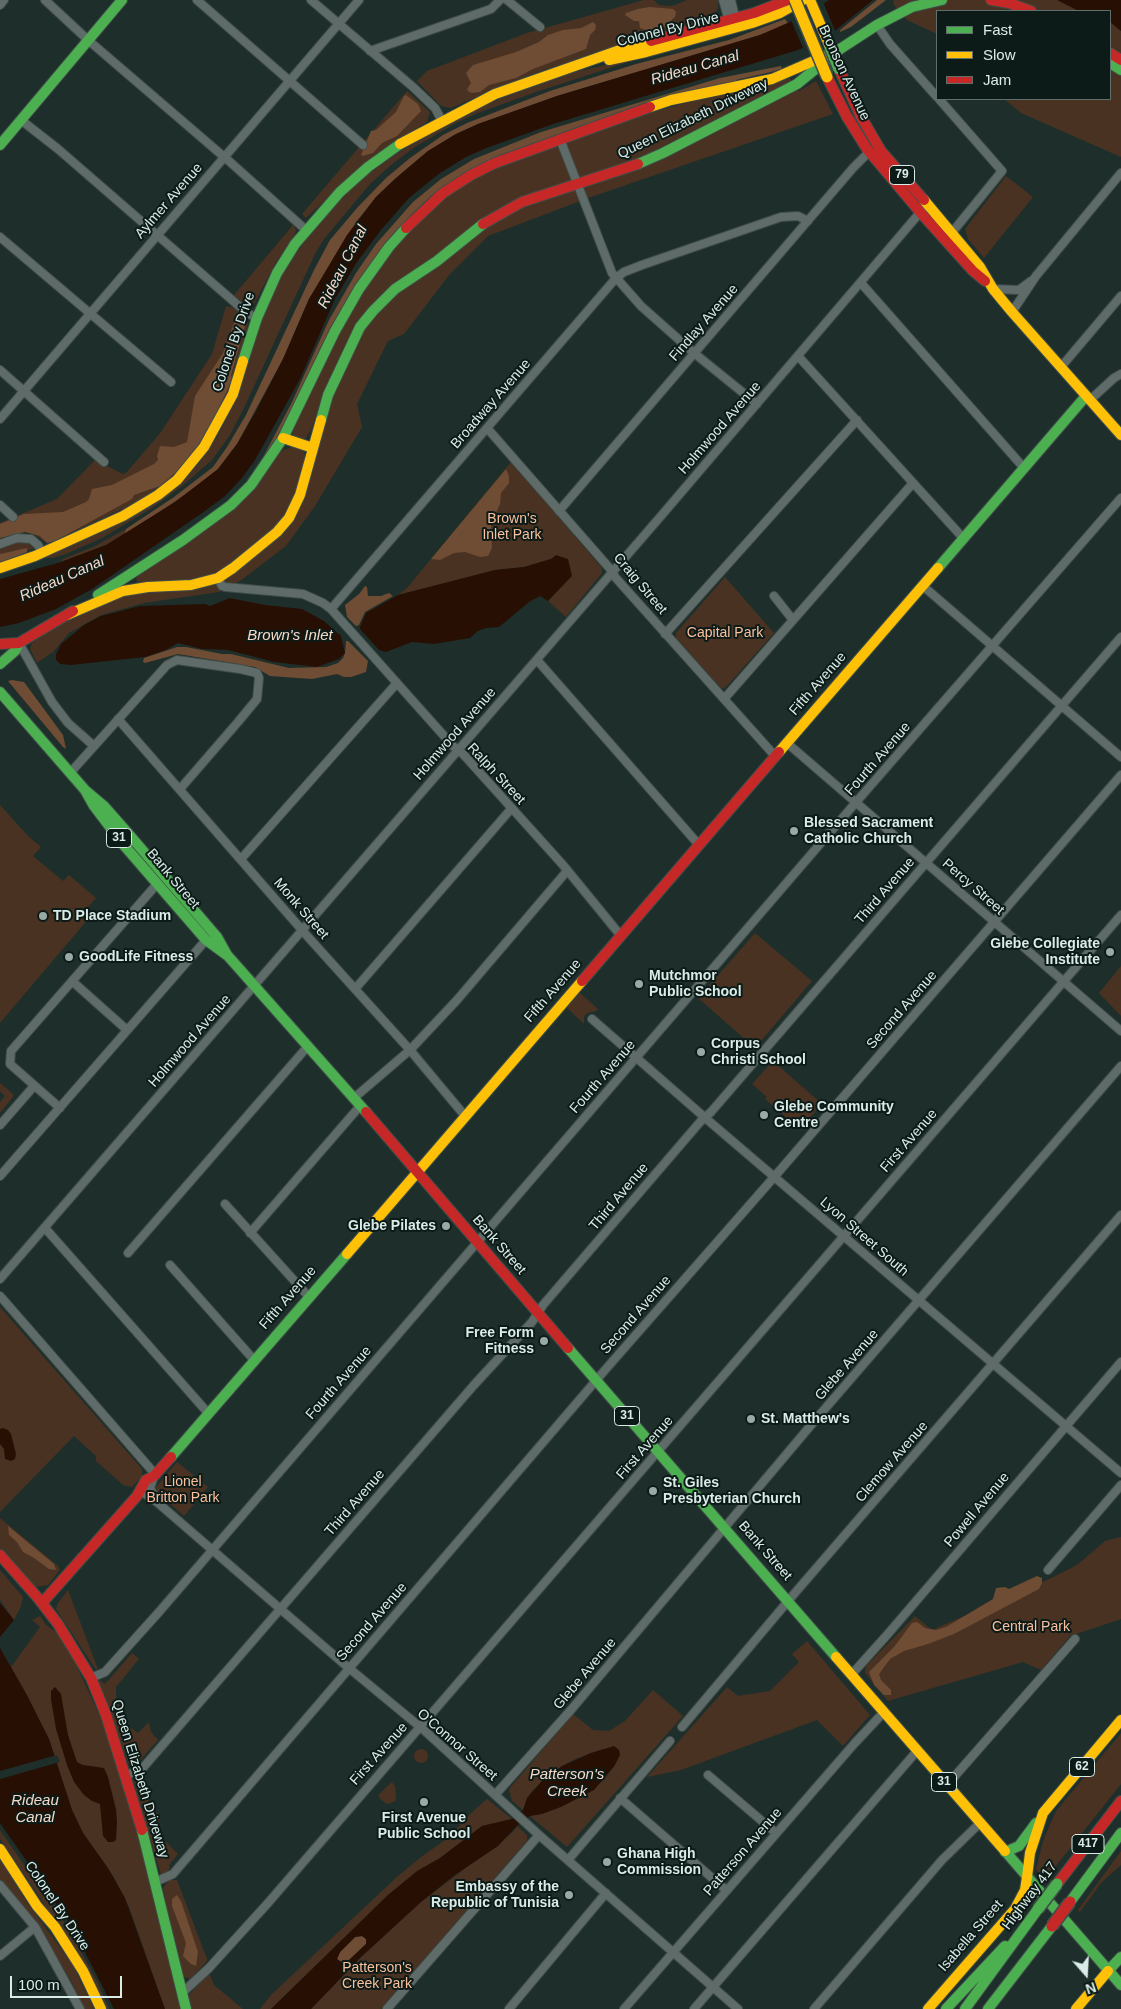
<!DOCTYPE html>
<style>
body{margin:0}
#map{position:relative;width:1121px;height:2009px;overflow:hidden;background:#1e2f2b;font-family:Arial,sans-serif}
canvas{display:block}
.legend{position:absolute;left:936px;top:10px;width:175px;height:90px;box-sizing:border-box;background:#0d1b18;border:1px solid #5f6f6b;margin:0;padding:6px 9px;list-style:none;font-size:15px;color:#daece7}
.legend li{display:flex;align-items:center;gap:10px;height:25px}
.legend b{width:25px;border:1px solid #5f6f6b}
.north{position:absolute;left:1061px;top:1949px;width:50px;height:50px;-webkit-text-stroke:4px #0d1b18;paint-order:stroke;rotate:161deg;font-size:14px;font-weight:700;line-height:20px;text-align:center;color:#daece7}
.north::after{content:'';display:block;margin:auto;width:18px;height:22px;background:#daece7;clip-path:polygon(50% 0,100% 100%,50% 72%,0 100%)}
.scale{position:absolute;left:10px;top:1976px;width:112px;height:22px;box-sizing:border-box;border:2px solid #daece7;border-top:0;padding-left:6px;font-size:15px;line-height:18px;white-space:nowrap;color:#daece7;-webkit-text-stroke:4px #0d1b18;paint-order:stroke}
</style>
<div id="map">
<canvas width="1121" height="2009"></canvas>
<ul class="legend">
<li><b style="height:6px;background:#4caf50"></b>Fast</li>
<li><b style="height:6px;background:#ffc107"></b>Slow</li>
<li><b style="height:6px;background:#c62828"></b>Jam</li>
</ul>
<div class="north">N</div>
<div class="scale">100 m</div>
</div>
<script>
const g = document.querySelector('canvas').getContext('2d');
g.lineJoin = 'round';
function paint(path, color) { g.fillStyle = color; g.fill(path, 'evenodd'); }
const shape = rows => new Path2D(rows.map(r => 'M' + r).join(''));
function strokePath(path, color, width, dash) { g.strokeStyle = color; g.lineWidth = width; g.lineCap = dash ? 'butt' : 'round'; g.setLineDash(dash || []); g.stroke(path); }
function write(font, color, halo, rows, align = 'center') {
  g.font = font + ' Arial,sans-serif'; g.lineWidth = 4; g.setLineDash([]); g.textBaseline = 'middle'; g.strokeStyle = halo; g.fillStyle = color; for (const [text, x, y, turn = 0] of rows) {
    g.save(); g.translate(x, y); g.rotate((+turn || 0) * Math.PI / 180); g.textAlign = isNaN(turn) ? turn : align; if (halo) g.strokeText(text, 0, 0); g.fillText(text, 0, 0); g.restore();
  }
}
paint(shape([
 [644,0,654,0,659,5,667,6,675,5,687,0,718,0,718,9,708,21,556,66,519,79,451,108,441,106,417,81,427,71,527,33],
 [893,0,1057,0,1079,11,937,11,937,34,907,20,894,5],
 [1110,22,1121,31,1121,157,1021,113,1004,99,1110,99],
 [656,53,536,92,478,113,456,123,415,147,391,165,370,184,324,239,315,254,243,410,230,435,212,460,181,487,152,508,102,538,66,554,53,558,41,558,84,540,151,505,179,485,199,463,217,437,237,398,264,309,288,263,327,214,348,192,371,172,412,143,489,103,567,74],
 [790,78,792,81,655,152,622,167,515,201,479,221,366,313,347,341,322,395,312,428,306,438,304,440,297,440,293,436,292,431,341,329,365,288,404,236,423,216,459,187,484,174,524,157,650,113,696,100,759,88],
 [816,81,833,114,591,197,488,236,450,274,404,334,388,341,357,404,362,427,315,506,286,546,240,581,219,592,144,603,101,615,69,633,53,652,37,663,30,649,32,643,51,630,76,616,124,595,209,584,290,523,330,400,349,357,368,324,386,302,487,225,511,212,532,203,561,194,797,90,799,91],
 [407,91,430,112,427,122,370,159,306,218,302,214],
 [1006,176,1033,197,984,258,968,239,965,229],
 [293,225,296,230,295,234,275,264,255,302,252,306,247,306,234,295],
 [226,306,235,308,244,315,248,324,239,360,225,400,201,443,179,471,155,491,129,506,51,542,44,541,29,531,19,531,0,537,0,523,57,499,95,460,123,474,127,472,161,432,212,354],
 [294,446,303,449,305,456,304,470,296,499,279,526,245,556,214,576,179,584,138,583,136,578,139,575,240,502,257,485,271,462,281,451],
 [511,462,602,568,602,573,566,617,548,601,571,576,551,559,524,567,495,570,398,595,407,588],
 [126,529,124,536,106,545,61,562,63,559,95,546],
 [13,541,28,543,34,548,0,563,0,546],
 [725,577,774,633,726,687,722,689,676,638,676,633],
 [0,805,28,836,41,847,33,856,63,881,69,875,96,898,83,913,89,918,0,1023],
 [755,933,812,981,755,1048,698,998],
 [1121,966,1121,1016,1099,993],
 [580,993,598,1009,596,1011,587,1013,584,1016,584,1024,566,1007],
 [773,1061,822,1104,800,1129,765,1099,767,1097,752,1084],
 [0,1083,13,1094,13,1097,0,1113,0,1102,5,1096,0,1091],
 [0,1307,142,1469,142,1476,132,1487,123,1485,96,1461,96,1456,74,1436,0,1512],
 [177,1462,208,1487,184,1516,157,1492,156,1487],
 [0,1518,58,1566,60,1570,48,1585,35,1587,0,1549],
 [1121,1537,1121,1619,1070,1636,1041,1670,1023,1662,888,1701,865,1673,866,1666,915,1616,932,1630,1047,1580,1077,1565,1105,1541],
 [0,1570,23,1597,21,1606,14,1620,0,1600],
 [68,1590,98,1669,96,1670,56,1609,58,1603],
 [40,1616,46,1625,56,1632,76,1665,103,1722,141,1843,180,2009,165,2009,129,1907,115,1879,83,1833,72,1810,49,1739,11,1667,40,1627,32,1620],
 [807,1641,870,1715,843,1746,817,1720,681,1770,647,1777,727,1687,738,1696,770,1691,799,1662,792,1654],
 [132,1653,139,1659,116,1687,116,1696,123,1722,138,1733,149,1722,151,1732,158,1740,136,1765,130,1767,99,1683,100,1680,105,1684],
 [653,1690,683,1716,567,1847,530,1816,602,1782,615,1765,603,1749,575,1759,552,1772,532,1791,527,1798,523,1810,512,1801,509,1789,573,1714,593,1730,609,1731,625,1721],
 [1121,1733,1121,1784,1044,1881,1036,1869,1043,1841,1056,1811],
 '414 1756a7 7 0 1 1 14 0a7 7 0 1 1-14 0Z',
 [140,1775,151,1808,161,1816,157,1825,162,1838,178,1854,169,1865,170,1868,165,1874,161,1875,133,1779],
 [392,1782,395,1786,396,1801,387,1804,381,1800,378,1795],
 [487,1799,512,1819,482,1826,440,1858,417,1872,388,1895,271,2009,260,2009,271,1995,398,1876,421,1857,448,1838,470,1814],
 [517,1826,527,1835,527,1841,381,2009,311,2009,360,1958,421,1902,513,1832],
 [0,1830,68,1928,97,1981,109,2009,106,2009,83,1962,0,1839],
 [1121,1851,1121,1865,1101,1883,1080,1912,1078,1910],
 [0,1859,26,1901,73,1965,94,2009,84,2009,72,1983,35,1920,0,1880],
 [169,1880,177,1880,207,1959,207,1961,190,1979,183,1976,171,1931,163,1888],
 [209,1973,214,1985,243,2009,191,2009,188,1996]
]), '#493222');
paint(shape([
 [877,0,886,0,851,27,840,32,840,30],
 [649,7,673,9,676,12,675,17,663,28,651,32,640,28,639,21,634,21,625,15,626,13,638,9],
 [785,19,788,23,786,25,760,35,557,96,478,124,456,134,428,151,396,178,376,197,357,221,309,299,283,359,237,444,218,469,198,486,124,536,126,529,174,497,213,467,227,447,246,415,314,270,330,240,357,208,386,178,410,158,443,135,467,123,550,91,636,64,729,40],
 [593,22,596,25,595,30,590,35,586,49,533,69,516,78,489,85,480,92,472,93,469,92,467,89,471,83,466,73,473,65,516,52,539,42,548,35,563,30,581,28],
 [781,66,782,68,781,69,771,72,736,80,736,84,475,169,453,181,431,196,411,215,371,264,337,318,279,438,263,461,262,459,292,402,329,320,356,273,376,244,413,202,441,179,474,159,541,132,720,78],
 [406,95,418,104,421,111,397,136,382,143,373,153,363,156,361,155,371,131,376,130,396,112,404,96],
 [240,318,245,326,231,375,232,380,201,445,176,472,160,486,134,495,132,499,55,541,47,543,40,536,25,532,0,538,0,524,24,514,63,512,86,502,89,499,92,489,112,485,154,464,158,460,157,456,160,446,174,447,187,442,195,396,223,353,235,320],
 [506,469,509,476,509,483,501,493,500,504,491,524,492,548,488,556,480,557,465,552,454,553,440,560,431,559],
 [27,548,27,552,0,563,0,554],
 [365,586,367,587,368,596,381,596,389,593,393,596,365,612,359,625,356,626,347,617,345,605,359,594],
 [346,641,348,641,368,661,366,672,351,677,344,677,337,674,312,679,270,676,255,667,178,654,145,663,143,662,144,658,177,647,186,647,222,654,231,654,289,668,326,667,338,663,343,658,345,653],
 [12,680,24,682,63,735,66,749,63,747,8,681],
 [8,1526,54,1564,56,1570,49,1569,34,1558,23,1552,17,1542,9,1535],
 [1037,1576,1042,1578,1042,1583,1039,1589,954,1634,928,1644,904,1651,890,1659,879,1674,881,1680,891,1690,891,1695,884,1695,874,1685,869,1672,894,1647,912,1623,917,1622,925,1628,936,1630,946,1627,993,1599,996,1588,1005,1587,1009,1589],
 [177,1895,181,1901,198,1952,196,1966,191,1964,183,1956,186,1943,172,1906,172,1899],
 [362,1936,366,1939,366,1944,348,1961,341,1962,337,1959,340,1952,355,1937]
]), '#6f4c34');
paint(shape([
 [829,0,873,0,836,30,819,41,798,50,553,124,484,149,466,157,440,173,409,198,381,230,357,262,335,299,300,379,284,408,255,460,242,478,225,496,205,511,92,589,56,609,19,623,0,627,0,579,61,562,106,545,175,502,218,469,237,444,255,413,283,359,309,299,347,235,376,197,396,178,428,151,456,134,478,124,557,96,760,35,808,14],
 [1057,0,1121,0,1121,31,1110,22,1110,11,1079,11],
 [556,555,568,559,572,576,548,601,540,596,529,602,499,627,486,628,478,631,470,638,434,644,412,642,386,652,379,650,360,629,360,627,366,613,398,595,495,570,524,567,551,559],
 [230,598,265,605,302,609,324,621,341,636,345,653,339,659,317,667,274,662,228,650,202,649,178,643,166,650,145,657,71,665,60,664,56,660,56,654,61,644,84,625,101,616,140,606,205,604,210,606],
 [3,1428,8,1430,11,1434,16,1454,15,1459,11,1461,5,1459,4,1449,0,1444,0,1429],
 [0,1603,14,1620,0,1637],
 [0,1648,27,1695,49,1739,72,1810,83,1833,108,1868,125,1898,165,2009,114,2009,71,1925,0,1823],
 [55,1687,61,1694,68,1735,77,1762,83,1765,104,1768,108,1777,116,1809,117,1822,116,1840,113,1842,108,1842,103,1836,100,1804,92,1801,84,1795,74,1782,67,1765,56,1729,51,1699,51,1691],
 [614,1746,619,1750,620,1755,615,1765,594,1790,561,1807,542,1814,530,1816,517,1826,498,1846,455,1875,421,1902,360,1958,311,2009,271,2009,388,1895,417,1871,440,1858,482,1826,512,1819,523,1810,527,1798,541,1782,562,1766,591,1753],
 [362,1936,366,1939,366,1944,348,1961,341,1962,337,1959,340,1952,355,1937]
]), '#280f04');
paint(shape([
 [823,2,836,33,820,44,804,50,791,20],
 [57,1755,60,1762,0,1779,0,1771]
]), '#1e2f2b');
const street = shape([
 [45,0,88,40,230,162,306,230],
 [197,0,363,145],
 [311,0,413,87,435,108,442,121],
 [507,0,540,27],
 [723,0,729,21,731,24],
 [731,0,736,21],
 [0,5,4,0],
 [877,25,890,44,937,97],
 [370,51,491,9,500,0],
 [939,99,1002,171,950,235],
 [21,120,58,149,247,313,257,318],
 [560,139,612,273,641,306,694,353,757,404],
 [0,237,171,382],
 [861,283,1024,468],
 [993,289,1019,290,1031,281],
 [1012,312,1036,276,1121,173],
 [798,356,964,539],
 [1061,367,1121,296],
 [0,370,104,462],
 [1090,400,1114,378,1121,374],
 [0,419,359,0],
 [487,428,612,571,615,577,775,756],
 [0,505,13,517],
 [559,511,853,168,869,152],
 [0,544,17,538,31,539,38,545,42,553],
 [218,578,222,586,225,587,303,594,323,603,331,609,453,746,463,754,563,865,621,936],
 [923,586,1121,757],
 [774,596,793,620],
 [331,609,616,278,624,272,642,265,781,217,798,216,808,221],
 [665,634,857,420],
 [19,643,52,702,68,723,94,746],
 [537,660,699,845],
 [724,699,913,483],
 [118,719,309,938,410,1050,465,1116],
 [787,743,1121,1031],
 [70,773,167,665,177,660,240,669,257,673,259,678,257,699,238,722,180,789],
 [241,859,397,683],
 [72,981,127,1030],
 [355,989,511,809],
 [592,1019,710,1122,1121,1473],
 [354,1098,410,1050,457,1000,567,871],
 [60,1108,10,1064,11,1051,157,884],
 [0,1125,34,1086],
 [0,1176,206,940],
 [225,1204,309,1297],
 [45,1228,208,1413],
 [250,1233,360,1106],
 [128,1253,308,1046],
 [170,1265,254,1360],
 [0,1279,661,516,923,209],
 [0,1296,155,1474],
 [154,1476,150,1488,157,1501],
 [141,1491,158,1503,344,1664,425,1731,539,1835,738,2009],
 [1048,1570,1121,1485],
 [852,1674,887,1635,1121,1362],
 [91,1678,105,1672,159,1612,851,808,1121,498],
 [682,1727,794,1594,1121,1215],
 [126,1775,141,1770,474,1385,532,1322,543,1305,700,1122,711,1112,1121,637],
 [708,1775,776,1833],
 [947,1785,1075,1639],
 [495,1795,570,1711,817,1418,1121,1066],
 [620,1798,726,1890],
 [568,1860,670,1741],
 [155,1882,173,1874,605,1370,775,1176,1121,775],
 [0,1885,35,1927,80,2009],
 [0,1956,35,1927],
 [182,1993,209,1968,268,1903,1121,915],
 [387,2009,539,1835],
 [509,2009,606,1893],
 [624,2009,854,1744,883,1713],
 [694,2009,917,1751],
 [814,2009,942,1860,980,1823]
]);
const fast = shape([
 [1110,63,1121,70],
 [0,145,122,0],
 [638,164,663,153,797,84,840,49,877,25,912,7,942,0],
 [243,361,257,318,277,273,295,244,340,192,368,167,400,144],
 [321,420,328,395,360,327,373,311,395,289,437,261,483,224],
 [938,568,1086,396],
 [98,595,183,540,231,505,251,485,283,438,335,331,359,289,389,247,406,228],
 [0,664,15,651,19,643],
 [0,692,85,790,104,806,126,831,217,937,227,955],
 [85,790,94,806,122,843,206,940,228,956,366,1112],
 [568,1348,836,1657],
 [171,1457,347,1254],
 [142,1830,186,2009],
 [1005,1851,1121,1985],
 [1005,1852,1019,1846,1036,1823],
 [1070,1902,1121,1833],
 [1108,1971,1121,1957],
 [946,2009,1005,1946],
 [965,2009,1038,1909],
 [988,2009,1052,1926]
]);
const slow = shape([
 [810,0,830,47],
 [609,60,646,52,752,23,780,13,803,0],
 [650,107,671,100,772,79,825,56],
 [400,144,495,94,620,50,651,41],
 [924,200,980,267,993,289,1012,312,1121,435],
 [283,438,313,448],
 [0,568,35,556,123,516,158,495,177,480,204,447,233,394,243,361],
 [67,615,123,591,148,587,191,585,218,578,233,568,277,532,289,518,300,495,321,420],
 [779,752,938,568],
 [347,1254,582,981],
 [836,1657,1005,1851],
 [0,1849,37,1906,55,1927,83,1971,101,2009],
 [1027,1877,1030,1853,1043,1813,1121,1720],
 [928,2009,1015,1909,1025,1890,1027,1877],
 [1076,2009,1108,1971]
]);
const jam = shape([
 [991,0,1009,3,1031,11],
 [651,41,754,13,788,0],
 [1110,53,1121,60],
 [839,69,860,115,881,151,924,200],
 [827,77,847,117,867,149,920,212,973,271,985,281],
 [483,224,522,202,638,164],
 [406,228,443,193,471,175,495,163,650,107],
 [0,644,19,643,73,611],
 [582,981,779,752],
 [366,1112,568,1348],
 [0,1555,38,1598,58,1624,91,1678,106,1715,142,1830],
 [42,1603,137,1496,146,1480,154,1476,171,1457],
 [1057,1884,1121,1801]
]);
strokePath(street, '#3f4d49', 10);
strokePath(fast, '#3f4d49', 12);
strokePath(slow, '#3f4d49', 12);
strokePath(jam, '#3f4d49', 12);
strokePath(street, '#5f6b68', 8);
strokePath(fast, '#4caf50', 10);
strokePath(slow, '#ffc107', 10);
strokePath(jam, '#c62828', 10);
const fastBridge = shape([
 [830,47,839,69],
 [1038,1909,1057,1884]
]);
const slowBridge = shape([
 [795,0,827,77]
]);
const jamBridge = shape([
 [1052,1926,1070,1902]
]);
strokePath(fastBridge, '#3f4d49', 14, []);
strokePath(slowBridge, '#3f4d49', 14, []);
strokePath(jamBridge, '#3f4d49', 14, []);
strokePath(fastBridge, '#4caf50', 11);
strokePath(slowBridge, '#ffc107', 11);
strokePath(jamBridge, '#c62828', 11);
for (const [x, y, r, color] of [
 [794,831,5,"#98aaa5"],
 [43,916,5,"#98aaa5"],
 [1110,952,5,"#98aaa5"],
 [69,957,5,"#98aaa5"],
 [639,984,5,"#98aaa5"],
 [701,1052,5,"#98aaa5"],
 [764,1115,5,"#98aaa5"],
 [446,1226,5,"#98aaa5"],
 [544,1341,5,"#98aaa5"],
 [751,1419,5,"#98aaa5"],
 [653,1491,5,"#98aaa5"],
 [424,1802,5,"#98aaa5"],
 [607,1862,5,"#98aaa5"],
 [569,1895,5,"#98aaa5"]
]) { const dot = new Path2D(); dot.arc(x, y, r, 0, 2 * Math.PI); g.fillStyle = color; g.fill(dot); strokePath(dot, '#0d1b18', 2); }
for (const [x, y, w] of [
 [902,175,25],
 [119,838,25],
 [627,1416,25],
 [1082,1767,25],
 [944,1782,25],
 [1088,1844,32]
]) { const box = new Path2D(); box.roundRect(x - w / 2, y - 9.5, w, 19, 4); g.fillStyle = '#0d1b18'; g.fill(box); strokePath(box, '#daece7', 1); }
write('bold 12px', '#daece7', null, [
 ["79",902,175],
 ["31",119,838],
 ["31",627,1416],
 ["62",1082,1767],
 ["31",944,1782],
 ["417",1088,1844]
]);
write('14px', '#daece7', '#0d1b18', [
 ["Colonel By Drive",668,30,-14],
 ["Bronson Avenue",844,73,65],
 ["Queen Elizabeth Driveway",693,119,-26],
 ["Aylmer Avenue",169,201,-49],
 ["Findlay Avenue",704,323,-49],
 ["Colonel By Drive",234,342,-71],
 ["Broadway Avenue",491,404,-49],
 ["Holmwood Avenue",720,428,-49],
 ["Craig Street",640,584,50],
 ["Fifth Avenue",818,684,-49],
 ["Holmwood Avenue",455,734,-49],
 ["Fourth Avenue",878,759,-49],
 ["Ralph Street",496,774,47],
 ["Bank Street",173,879,50],
 ["Percy Street",973,887,41],
 ["Third Avenue",885,891,-49],
 ["Monk Street",301,909,49],
 ["Fifth Avenue",553,991,-49],
 ["Second Avenue",902,1010,-49],
 ["Holmwood Avenue",190,1041,-49],
 ["Fourth Avenue",603,1077,-49],
 ["First Avenue",909,1141,-49],
 ["Third Avenue",619,1197,-50],
 ["Lyon Street South",864,1237,41],
 ["Bank Street",499,1245,49],
 ["Fifth Avenue",288,1298,-49],
 ["Second Avenue",636,1315,-49],
 ["Glebe Avenue",847,1365,-49],
 ["Fourth Avenue",339,1383,-49],
 ["First Avenue",645,1448,-49],
 ["Clemow Avenue",892,1462,-49],
 ["Third Avenue",355,1503,-49],
 ["Powell Avenue",977,1510,-50],
 ["Bank Street",765,1551,49],
 ["Second Avenue",372,1622,-49],
 ["Glebe Avenue",585,1674,-50],
 ["O'Connor Street",457,1745,41],
 ["First Avenue",379,1754,-48],
 ["Queen Elizabeth Driveway",140,1779,73],
 ["Patterson Avenue",743,1852,-49],
 ["Highway 417",1030,1896,-53],
 ["Colonel By Drive",57,1906,56],
 ["Isabella Street",971,1936,-49]
]);
write('14px', '#fac09d', '#0d1b18', [
 ["Brown's",512,519],
 ["Inlet Park",512,535],
 ["Capital Park",725,633],
 ["Lionel",183,1482],
 ["Britton Park",183,1498],
 ["Central Park",1031,1627],
 ["Patterson's",377,1968],
 ["Creek Park",377,1984]
]);
write('bold 14px', '#daece7', '#0d1b18', [
 ["Blessed Sacrament",804,823],
 ["Catholic Church",804,839],
 ["TD Place Stadium",53,916],
 ["Glebe Collegiate",1100,944,"right"],
 ["Institute",1100,960,"right"],
 ["GoodLife Fitness",79,957],
 ["Mutchmor",649,976],
 ["Public School",649,992],
 ["Corpus",711,1044],
 ["Christi School",711,1060],
 ["Glebe Community",774,1107],
 ["Centre",774,1123],
 ["Glebe Pilates",436,1226,"right"],
 ["Free Form",534,1333,"right"],
 ["Fitness",534,1349,"right"],
 ["St. Matthew's",761,1419],
 ["St. Giles",663,1483],
 ["Presbyterian Church",663,1499],
 ["First Avenue",424,1818,"center"],
 ["Public School",424,1834,"center"],
 ["Ghana High",617,1854],
 ["Commission",617,1870],
 ["Embassy of the",559,1887,"right"],
 ["Republic of Tunisia",559,1903,"right"]
], 'left');
write('italic 15px', '#f7d9c8', '#0d1b18', [
 ["Rideau Canal",695,68,-16],
 ["Rideau Canal",343,267,-63],
 ["Rideau Canal",62,579,-24],
 ["Brown's Inlet",290,636],
 ["Patterson's",567,1775],
 ["Creek",567,1792],
 ["Rideau",35,1801],
 ["Canal",35,1818]
]);
</script>
